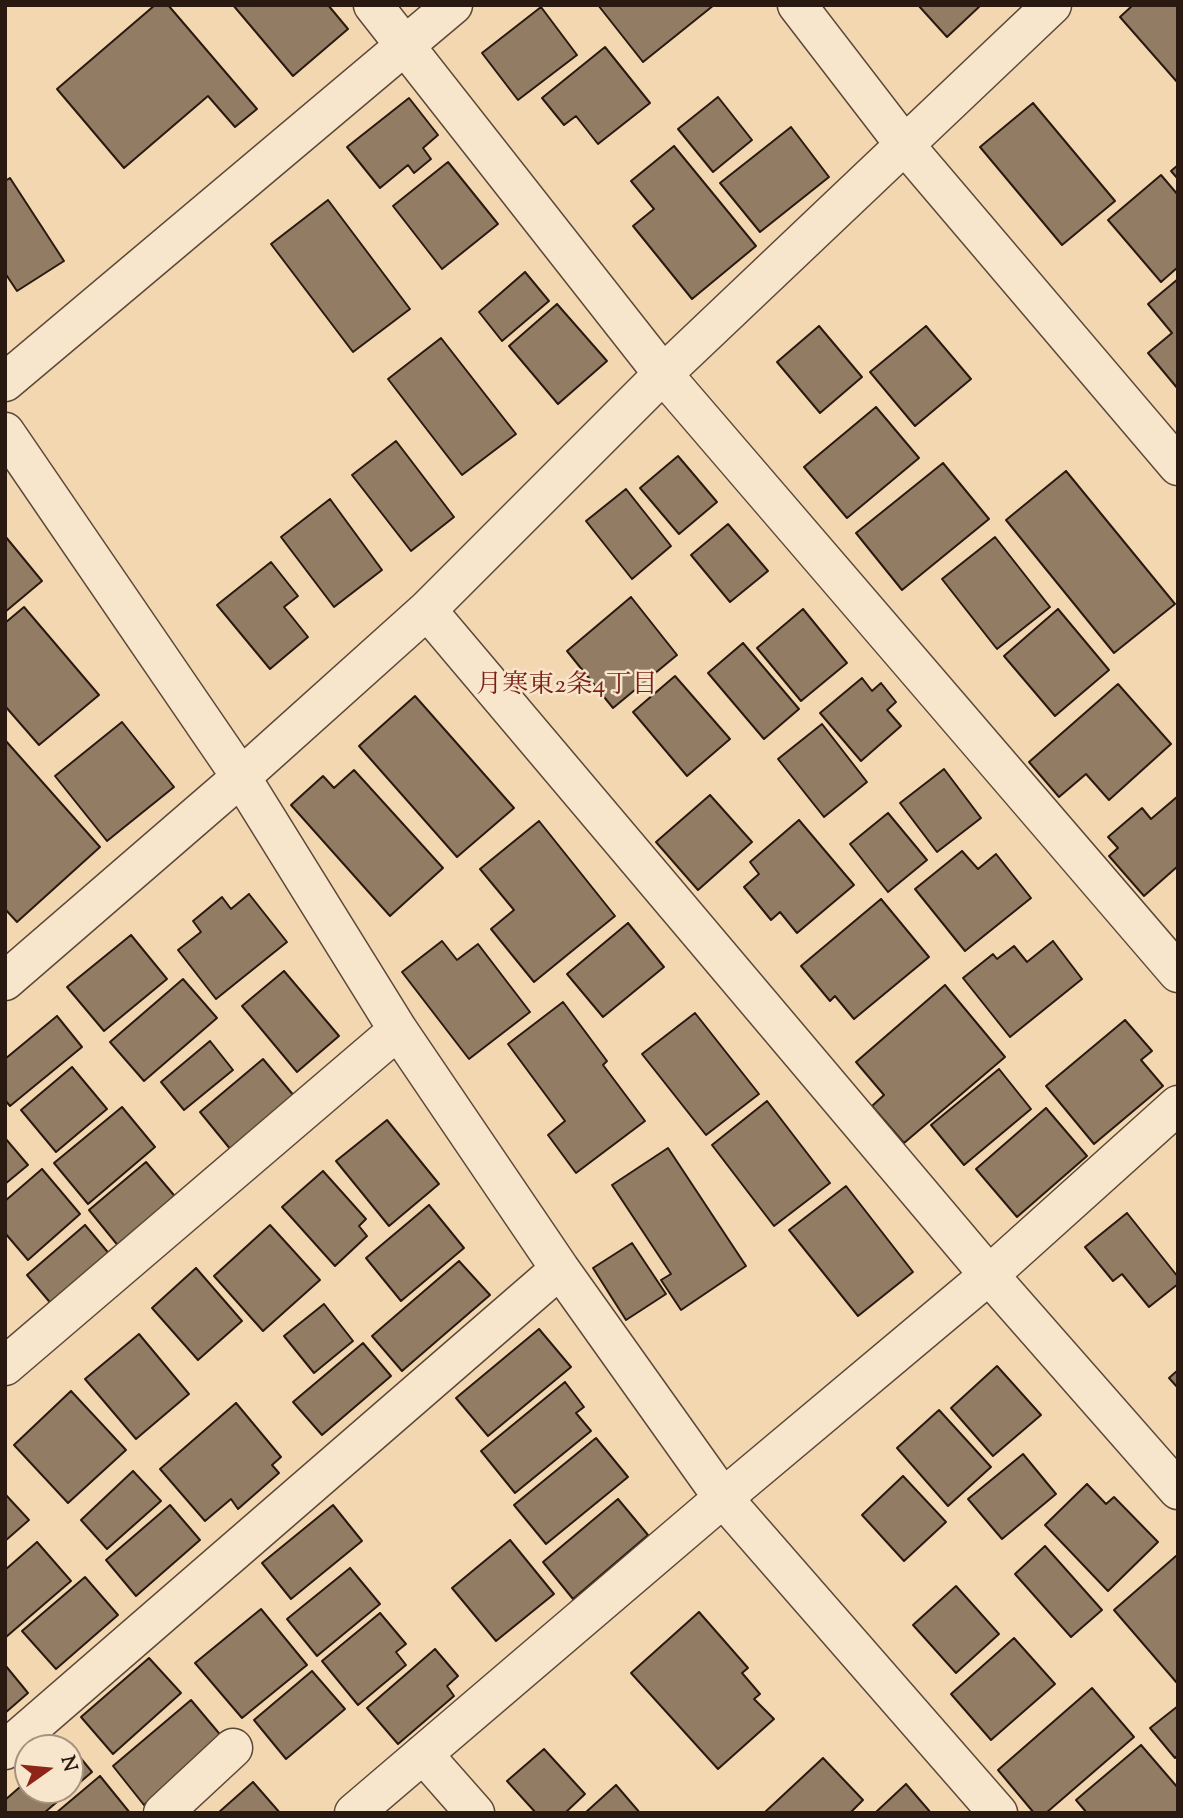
<!DOCTYPE html>
<meta charset="utf-8">
<style>
body{margin:0}
#map{position:relative;width:1183px;height:1818px;overflow:hidden;background:#f3d7b1;font-family:"Sorts Mill Goudy",serif}
canvas{display:block}
.frame{position:absolute;inset:0;border:7px solid #2a1910;pointer-events:none}
.north{position:absolute;left:14px;top:1734px;width:70px;height:70px;box-sizing:border-box;background:#f7e5cc;border:2px solid #a59381;border-radius:50%;rotate:75deg;font-size:19px;font-weight:700;line-height:28px;text-align:center;color:#2a1910}
.north::after{content:'';display:block;margin:auto;width:24px;height:32px;background:#8f2418;clip-path:polygon(50% 0,100% 100%,50% 72%,0 100%)}
</style>
<div id="map">
<canvas width="1183" height="1818"></canvas>
<div class="frame"></div>
<div class="north">N</div>
</div>
<script>
const g = document.querySelector('canvas').getContext('2d');
g.lineJoin = 'round';
function paint(path, color) { g.fillStyle = color; g.fill(path, 'evenodd'); }
const shape = rows => new Path2D(rows.map(r => 'M' + r).join(''));
function strokePath(path, color, width, dash) { g.strokeStyle = color; g.lineWidth = width; g.lineCap = dash ? 'butt' : 'round'; g.setLineDash(dash || []); g.stroke(path); }
function write(font, color, halo, rows, align = 'center') {
  g.font = font + ' "Sorts Mill Goudy","Noto Serif JP",serif'; g.lineWidth = 5; g.setLineDash([]); g.textBaseline = 'middle'; g.strokeStyle = halo; g.fillStyle = color; for (const [text, x, y, turn = 0] of rows) {
    g.save(); g.translate(x, y); g.rotate((+turn || 0) * Math.PI / 180); g.textAlign = isNaN(turn) ? turn : align; if (halo) g.strokeText(text, 0, 0); g.fillText(text, 0, 0); g.restore();
  }
}
const building = shape([
 [155,5,168,5,257,109,235,127,208,96,124,168,57,89,155,5],
 [233,5,328,5,348,29,293,76,233,5],
 [598,5,714,5,643,62,598,5],
 [918,5,981,5,947,37,918,5],
 [1133,5,1178,5,1178,83,1120,17,1133,5],
 [541,7,577,55,518,100,482,53,541,7],
 [605,47,650,103,598,144,576,116,564,125,542,98,605,47],
 [718,97,752,140,713,172,678,129,718,97],
 [409,98,438,135,423,148,431,159,414,173,408,165,380,188,347,147,409,98],
 [1033,103,1115,201,1062,245,980,147,1033,103],
 [791,127,829,177,760,232,720,183,791,127],
 [674,146,756,246,692,299,633,226,654,209,631,181,674,146],
 [448,162,498,224,442,269,393,206,448,162],
 [1178,165,1178,179,1171,171,1178,165],
 [1161,175,1178,195,1178,267,1161,282,1108,220,1161,175],
 [10,178,64,261,17,291,5,273,5,181,10,178],
 [328,200,410,309,353,352,271,244,328,200],
 [525,272,549,301,502,341,479,312,525,272],
 [1178,279,1178,389,1148,353,1172,333,1148,304,1178,279],
 [557,304,607,361,558,404,509,346,557,304],
 [819,326,862,377,820,413,777,362,819,326],
 [926,326,971,379,915,426,870,372,926,326],
 [441,338,516,434,462,475,388,379,441,338],
 [876,407,919,458,847,518,804,467,876,407],
 [396,441,454,517,411,551,352,475,396,441],
 [678,456,717,502,679,534,640,488,678,456],
 [943,463,989,519,902,590,856,533,943,463],
 [1066,471,1175,604,1114,653,1006,520,1066,471],
 [626,489,671,546,632,579,586,521,626,489],
 [330,499,382,570,334,607,281,537,330,499],
 [728,524,768,571,730,602,691,555,728,524],
 [5,536,42,581,5,612,5,536],
 [995,537,1050,607,997,649,942,579,995,537],
 [271,562,298,596,284,607,308,637,270,669,217,605,271,562],
 [631,597,677,655,613,708,567,651,631,597],
 [24,607,99,695,39,745,5,706,5,623,24,607],
 [803,609,847,663,801,701,757,648,803,609],
 [1058,609,1109,670,1055,716,1004,656,1058,609],
 [743,643,799,709,764,739,708,673,743,643],
 [675,676,730,739,687,776,633,712,675,676],
 [862,678,872,691,881,683,896,702,887,710,901,726,861,761,820,713,862,678],
 [1118,684,1171,744,1109,800,1086,774,1059,797,1029,762,1118,684],
 [415,696,514,808,457,857,359,746,415,696],
 [122,722,174,787,107,841,55,776,122,722],
 [822,724,867,782,824,817,778,759,822,724],
 [5,740,100,847,17,922,5,909,5,740],
 [944,769,981,818,937,852,900,803,944,769],
 [354,770,443,868,390,916,291,805,323,776,334,788,354,770],
 [710,795,752,842,698,890,656,842,710,795],
 [1178,796,1178,866,1144,896,1109,856,1118,848,1108,837,1142,808,1151,819,1178,796],
 [888,813,927,860,888,892,850,844,888,813],
 [799,820,854,885,797,933,780,912,771,920,744,887,759,874,750,862,799,820],
 [539,821,615,916,534,982,491,929,514,910,480,869,539,821],
 [962,851,978,869,996,854,1031,898,965,951,915,889,962,851],
 [249,894,287,942,216,999,178,950,201,932,193,921,222,897,231,909,249,894],
 [881,899,929,957,854,1019,835,996,830,1001,801,966,881,899],
 [628,923,664,967,603,1017,567,974,628,923],
 [131,935,167,979,104,1031,67,987,131,935],
 [442,941,457,960,478,944,530,1012,469,1059,402,972,442,941],
 [1053,941,1082,979,1010,1037,963,978,993,954,997,959,1014,946,1027,962,1053,941],
 [284,971,339,1036,297,1072,242,1006,284,971],
 [183,979,217,1018,144,1081,110,1042,183,979],
 [945,985,1005,1057,904,1143,872,1106,884,1095,856,1062,945,985],
 [563,1002,607,1061,603,1065,645,1121,576,1173,548,1135,565,1121,508,1044,563,1002],
 [695,1013,759,1094,706,1135,642,1054,695,1013],
 [57,1016,82,1047,10,1106,5,1100,5,1059,57,1016],
 [1125,1020,1152,1051,1141,1060,1163,1086,1094,1144,1046,1086,1125,1020],
 [210,1041,233,1070,184,1110,161,1082,210,1041],
 [263,1059,295,1097,231,1150,200,1112,263,1059],
 [72,1067,107,1109,56,1152,21,1110,72,1067],
 [999,1069,1031,1109,964,1165,931,1125,999,1069],
 [767,1101,830,1183,774,1226,712,1145,767,1101],
 [122,1107,155,1147,88,1204,54,1163,122,1107],
 [1046,1108,1087,1156,1017,1217,976,1169,1046,1108],
 [387,1120,439,1184,389,1226,336,1161,387,1120],
 [5,1138,28,1165,5,1184,5,1138],
 [668,1148,746,1266,681,1310,661,1280,671,1274,612,1185,668,1148],
 [146,1162,178,1200,120,1248,89,1210,146,1162],
 [42,1169,80,1214,28,1260,5,1233,5,1201,42,1169],
 [323,1171,366,1219,359,1226,367,1236,335,1266,282,1207,323,1171],
 [846,1186,913,1272,858,1316,789,1230,846,1186],
 [429,1205,464,1248,401,1301,366,1258,429,1205],
 [1127,1213,1178,1277,1178,1284,1149,1307,1122,1274,1113,1281,1085,1247,1127,1213],
 [85,1225,111,1256,53,1306,27,1275,85,1225],
 [270,1225,320,1280,263,1331,214,1276,270,1225],
 [632,1243,666,1294,626,1320,593,1268,632,1243],
 [459,1261,490,1295,402,1371,372,1336,459,1261],
 [196,1268,242,1321,198,1360,152,1308,196,1268],
 [324,1304,353,1341,314,1373,284,1336,324,1304],
 [539,1329,571,1367,488,1436,456,1398,539,1329],
 [139,1334,189,1394,136,1439,85,1379,139,1334],
 [363,1343,391,1376,322,1435,293,1402,363,1343],
 [997,1366,1041,1415,993,1456,951,1408,997,1366],
 [1178,1370,1178,1388,1169,1378,1178,1370],
 [565,1382,584,1407,576,1413,591,1431,515,1493,481,1451,565,1382],
 [71,1391,126,1450,68,1503,14,1445,71,1391],
 [236,1403,281,1457,272,1465,279,1473,238,1509,231,1499,205,1521,160,1469,236,1403],
 [939,1410,991,1467,948,1506,897,1448,939,1410],
 [596,1438,628,1477,546,1544,514,1505,596,1438],
 [1023,1454,1056,1494,1002,1539,968,1499,1023,1454],
 [133,1471,161,1501,107,1549,81,1520,133,1471],
 [903,1476,946,1522,904,1561,862,1515,903,1476],
 [1087,1484,1106,1504,1114,1497,1158,1542,1108,1591,1045,1525,1087,1484],
 [5,1494,29,1520,5,1541,5,1494],
 [618,1499,648,1535,573,1599,543,1562,618,1499],
 [170,1505,200,1540,136,1596,106,1560,170,1505],
 [333,1505,362,1541,291,1599,262,1563,333,1505],
 [510,1540,554,1594,496,1641,452,1588,510,1540],
 [37,1542,71,1581,6,1637,5,1570,37,1542],
 [1045,1546,1102,1610,1071,1637,1015,1574,1045,1546],
 [1176,1556,1178,1558,1177,1683,1114,1610,1176,1556],
 [350,1568,380,1604,317,1656,287,1619,350,1568],
 [85,1577,118,1615,56,1669,22,1631,85,1577],
 [956,1586,999,1634,956,1673,913,1625,956,1586],
 [261,1609,307,1665,242,1718,195,1663,261,1609],
 [699,1612,748,1668,742,1673,760,1694,754,1699,774,1719,718,1769,631,1673,699,1612],
 [380,1613,406,1644,396,1652,406,1665,358,1705,322,1661,380,1613],
 [1014,1638,1055,1684,991,1740,951,1694,1014,1638],
 [435,1649,458,1676,447,1686,454,1696,398,1744,367,1708,435,1649],
 [149,1658,181,1693,113,1754,81,1717,149,1658],
 [5,1665,28,1693,5,1713,5,1665],
 [312,1671,345,1709,286,1759,254,1720,312,1671],
 [1092,1688,1134,1737,1046,1813,1034,1813,998,1770,1092,1688],
 [191,1700,223,1738,144,1805,113,1766,191,1700],
 [1178,1706,1178,1755,1175,1758,1150,1728,1178,1706],
 [70,1745,92,1772,44,1813,5,1813,5,1800,28,1780,28,1790,70,1790,70,1748,66,1748,70,1745],
 [1141,1745,1178,1788,1178,1813,1087,1813,1076,1800,1141,1745],
 [544,1749,585,1794,565,1813,536,1813,507,1781,544,1749],
 [823,1758,863,1800,850,1813,764,1813,823,1758],
 [100,1776,130,1813,56,1813,100,1776],
 [253,1782,280,1813,218,1813,253,1782],
 [906,1784,931,1813,875,1813,906,1784],
 [616,1785,640,1813,585,1813,616,1785]
]);
paint(building, '#937c64');
strokePath(building, '#2a1910', 2);
const minor = shape([
 [373,5,663,374,1178,973],
 [797,5,904,144,1178,466],
 [5,382,453,5],
 [5,432,241,777,398,1030,560,1269,723,1498,998,1813],
 [427,610,989,1275,1178,1490],
 [5,981,241,777,427,610,663,374,1052,5],
 [5,1366,398,1030],
 [5,1750,560,1269],
 [423,1754,475,1813],
 [163,1813,233,1748],
 [354,1813,723,1498,989,1275,1178,1105]
]);
strokePath(minor, '#5c4838', 41);
strokePath(minor, '#f7e5cc', 38);
write('26px', '#7a1f14', '#f7e5cc', [
 ["月寒東2条4丁目",567,688]
]);
</script>
